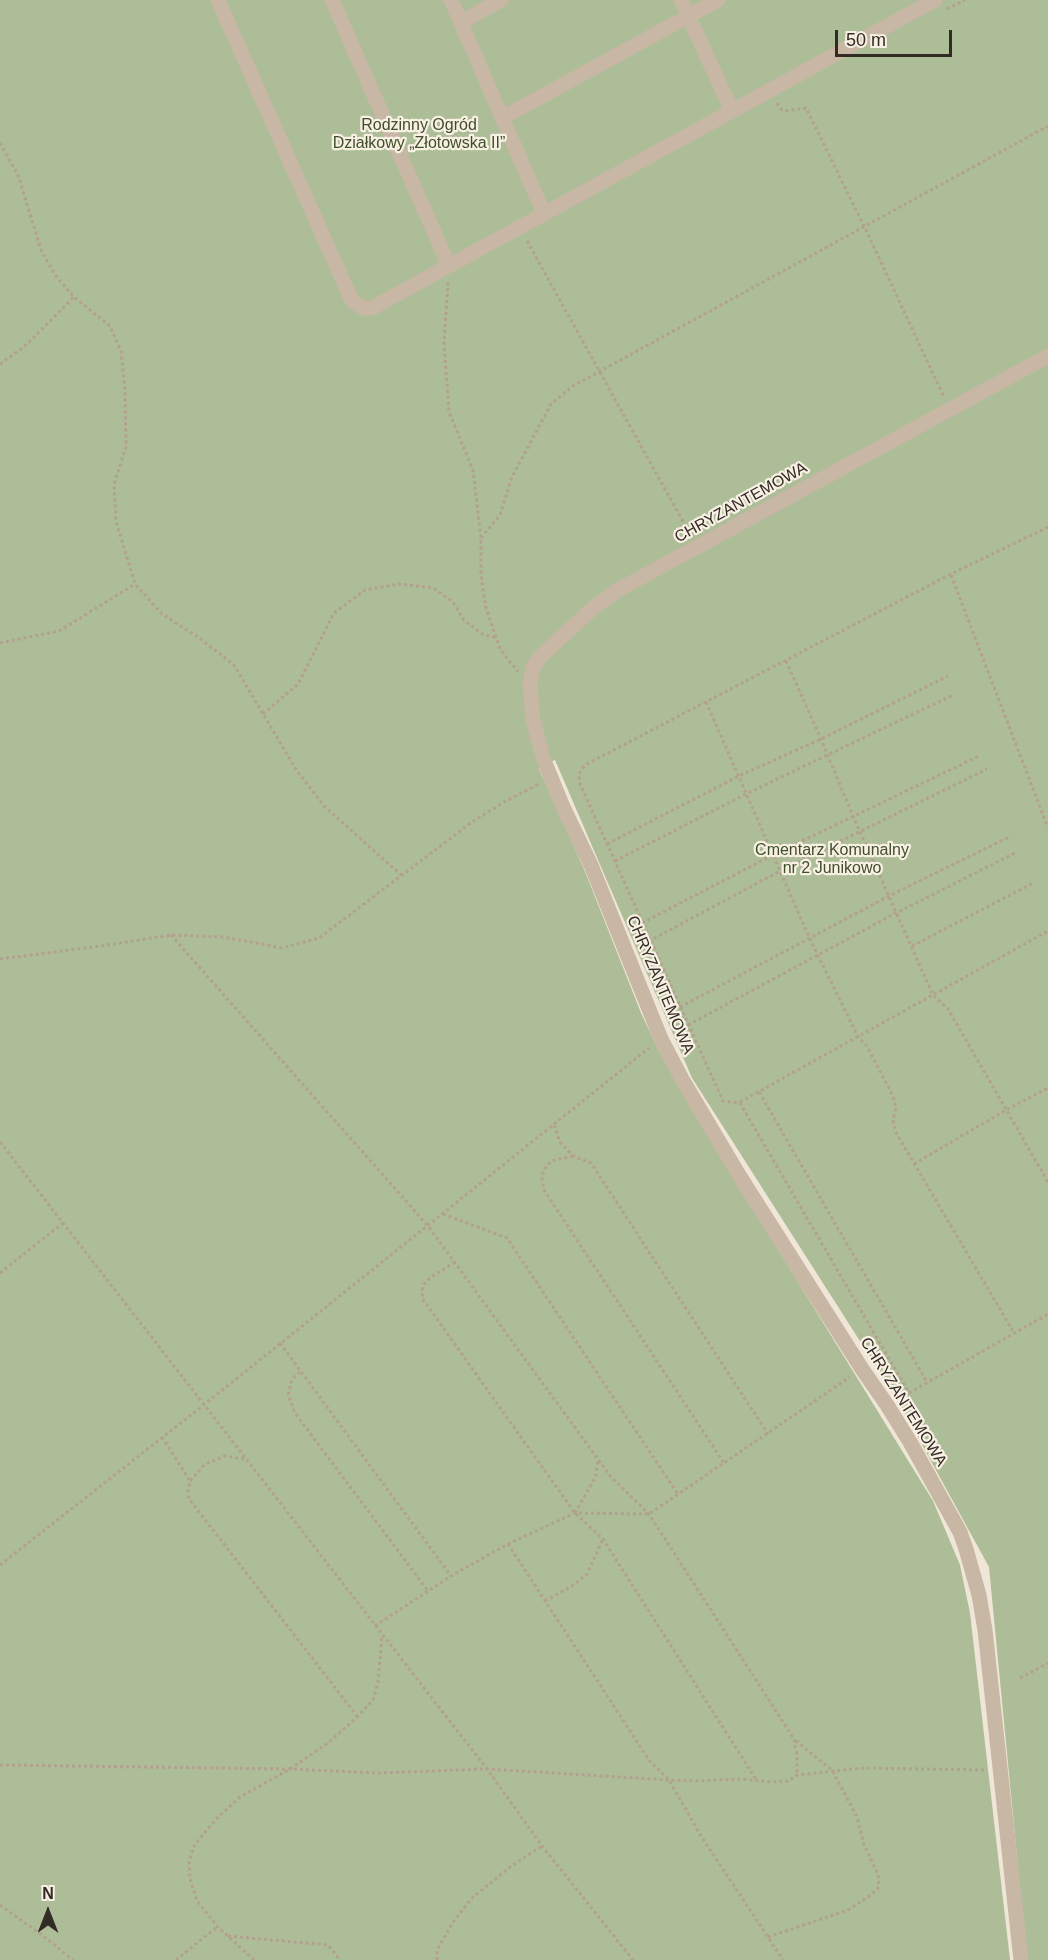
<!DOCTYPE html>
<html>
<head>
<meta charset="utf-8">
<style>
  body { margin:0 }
  #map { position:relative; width:1048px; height:1960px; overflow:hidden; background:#efe6d7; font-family:Arial,sans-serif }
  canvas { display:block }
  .north { position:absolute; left:18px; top:1882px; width:60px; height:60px; -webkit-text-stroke:4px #f8f0e3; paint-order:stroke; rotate:0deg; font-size:16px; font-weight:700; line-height:24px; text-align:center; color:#322a25 }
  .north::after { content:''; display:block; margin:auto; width:21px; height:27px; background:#322a25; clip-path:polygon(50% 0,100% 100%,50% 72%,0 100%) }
  .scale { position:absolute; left:835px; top:30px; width:117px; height:27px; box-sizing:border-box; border:3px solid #322a25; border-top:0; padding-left:8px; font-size:18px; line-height:21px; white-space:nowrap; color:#322a25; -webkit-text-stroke:4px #f8f0e3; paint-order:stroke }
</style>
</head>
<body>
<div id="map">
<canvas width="1048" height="1960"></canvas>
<div class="north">N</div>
<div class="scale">50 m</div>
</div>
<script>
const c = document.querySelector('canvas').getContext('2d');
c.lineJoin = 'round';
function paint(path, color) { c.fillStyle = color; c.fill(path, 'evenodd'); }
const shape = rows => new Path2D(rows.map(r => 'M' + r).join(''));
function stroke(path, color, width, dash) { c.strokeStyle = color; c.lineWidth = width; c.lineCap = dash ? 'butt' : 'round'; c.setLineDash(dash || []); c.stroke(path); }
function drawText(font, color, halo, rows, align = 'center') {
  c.font = font + ' Arial,sans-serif'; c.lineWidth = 4.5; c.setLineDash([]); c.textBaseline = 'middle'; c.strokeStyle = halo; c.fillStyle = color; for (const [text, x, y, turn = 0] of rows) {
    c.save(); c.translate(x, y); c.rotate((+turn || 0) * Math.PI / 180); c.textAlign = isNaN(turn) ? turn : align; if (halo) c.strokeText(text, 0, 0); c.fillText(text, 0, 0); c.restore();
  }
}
const green = shape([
  [0,0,1048,0,1048,1960,1027,1960,989,1567,897,1399,692,1078,555,760,539,766,539,769,584,869,641,1013,658,1049,697,1118,933,1501,960,1565,970,1613,1010,1960,0,1960]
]);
const path = shape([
  [947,9,965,0],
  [777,103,781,109,785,111,806,108,865,228,944,397],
  [0,143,18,175,41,250,55,275,74,297,110,326,121,351,125,390,126,447,114,484,116,521,135,584,162,614,198,637,234,665,297,771,324,806,401,875],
  [527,241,690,534],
  [448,282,444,343,449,412,473,470,481,538,481,576,486,608,500,649,518,672],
  [0,364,25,346,74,297],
  [1048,527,951,574,585,765,579,774,580,784,723,1101,740,1103,909,1393,1048,1314],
  [481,538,500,515,512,477,551,404,573,386,1048,126],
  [951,575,1048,828],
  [0,643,59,631,135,584],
  [786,661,821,739,853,816,933,995,948,1009,1048,1182],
  [706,702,809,937,858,1037,867,1046,893,1096,896,1108,893,1120,895,1131,1014,1333],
  [263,714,298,684,334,613,365,590,399,584,433,588,453,602,464,620,482,634,497,638],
  [607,844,739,776,821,739,948,676],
  [615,861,746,794,953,695],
  [642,923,773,855,979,756],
  [171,935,428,1226,611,1477,649,1514,794,1739,797,1755,797,1775],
  [912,946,1033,883],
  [638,947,780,871,987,769],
  [0,959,101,946,171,935,224,937,282,948,319,938,472,822,504,802,539,784],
  [680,1007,889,896,1011,836],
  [688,1025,896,913,1017,852],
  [759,1092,927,1382],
  [740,1102,1048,931],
  [554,1125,560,1142,573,1156,591,1163,768,1434],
  [0,1142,487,1769,542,1846,633,1960],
  [573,1156,551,1161,543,1171,542,1180,544,1190,724,1463],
  [914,1164,1006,1110,1048,1088],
  [443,1214,507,1238,678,1494],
  [455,1262,431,1277,423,1285,422,1298,575,1513,603,1539,757,1781],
  [0,1273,63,1223],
  [280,1343,451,1576],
  [300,1372,292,1379,288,1395,295,1413,428,1591],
  [162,1437,190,1481],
  [244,1459,224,1456,204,1465,190,1481,188,1490,189,1499,357,1716],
  [575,1513,596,1476,598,1459],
  [508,1544,649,1760,669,1780,701,1836,783,1960],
  [0,1565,205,1404,649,1048],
  [545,1601,572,1586,587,1574,603,1539],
  [375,1626,451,1576,508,1544,575,1513,649,1514,850,1377],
  [1020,1678,1048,1663],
  [0,1765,290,1769,378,1773,487,1769,669,1780,694,1781,741,1779,771,1782,788,1781,797,1775,862,1768,987,1770],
  [0,1905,42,1935,73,1960],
  [228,1936,328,1945,340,1960],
  [768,1937,848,1910,871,1895,879,1887,878,1874,864,1845,857,1817,832,1770,795,1740],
  [176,1960,217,1927],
  [254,1960,218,1927,197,1901,190,1879,189,1861,195,1844,220,1815,240,1797,290,1769,328,1743,357,1717,373,1700,378,1682,382,1636],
  [437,1960,437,1950,453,1922,472,1898,510,1867,542,1846]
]);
const street = shape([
  [218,0,352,301,363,308,372,308,935,0],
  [332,0,449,266],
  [451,0,544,214],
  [681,0,732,111],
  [461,22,501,0],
  [502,118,718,0],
  [1021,1960,985,1630,979,1595,966,1549,960,1532,910,1442,887,1405,862,1369,739,1175,682,1079,661,1039,591,865,563,807,543,758,533,720,530,684,533,668,539,658,593,608,618,590,1048,356]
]);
const parkNames = [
  ["Rodzinny Ogród",419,126],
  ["Działkowy „Złotowska II”",419,144],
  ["Cmentarz Komunalny",832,851],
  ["nr 2 Junikowo",832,869]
];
const streetNames = [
  ["CHRYZANTEMOWA",741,503,-29],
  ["CHRYZANTEMOWA",660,985,67],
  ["CHRYZANTEMOWA",903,1402,58]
];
paint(green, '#adbd98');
stroke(path, '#b2a18e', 3, [3, 3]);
stroke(street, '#c7b7a4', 15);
drawText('16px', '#3e4f2a', '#f8f0e3', parkNames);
drawText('16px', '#322a25', '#f8f0e3', streetNames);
</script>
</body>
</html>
